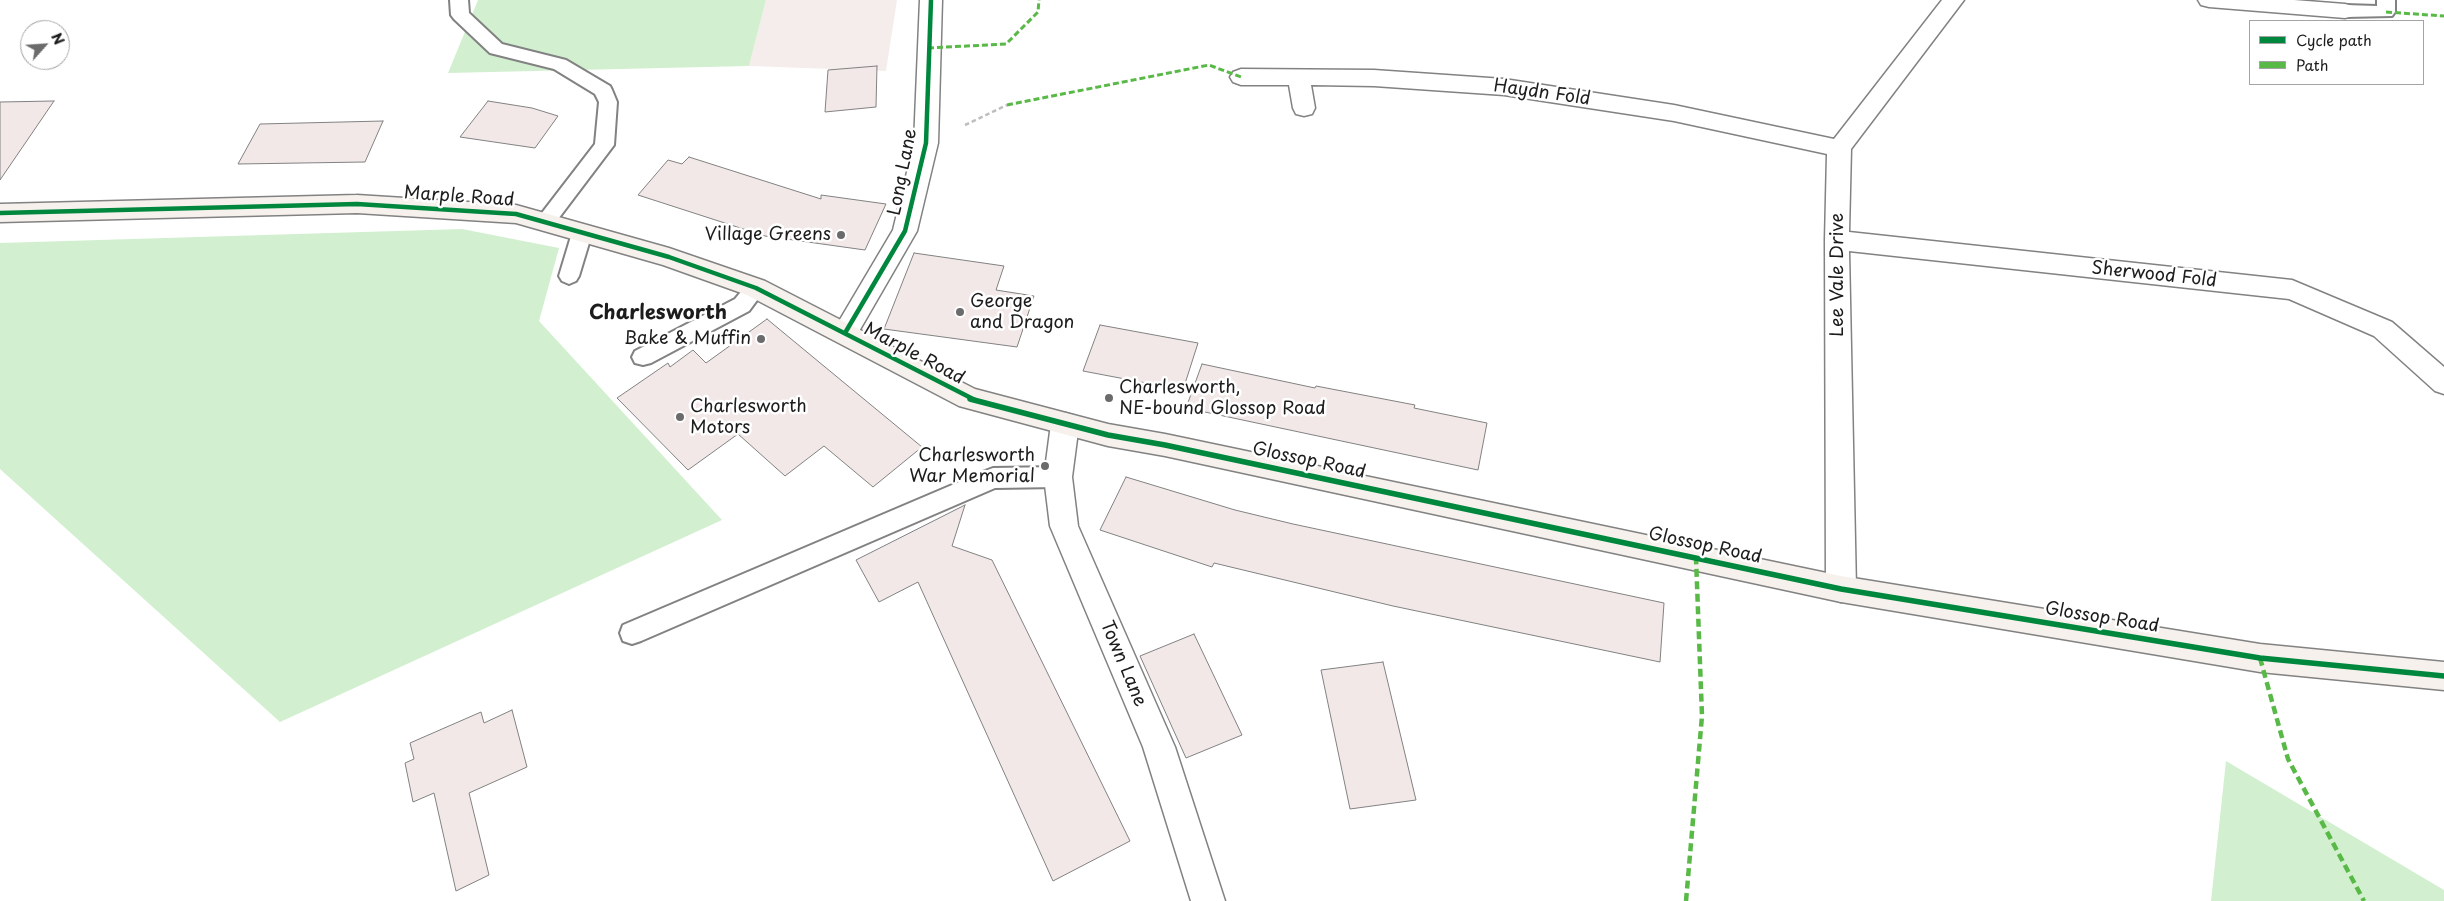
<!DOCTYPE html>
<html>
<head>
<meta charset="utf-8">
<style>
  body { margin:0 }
  #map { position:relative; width:2444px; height:901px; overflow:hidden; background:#fff; font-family:"Playpen Sans",sans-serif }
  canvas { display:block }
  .legend { position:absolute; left:2249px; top:20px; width:175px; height:65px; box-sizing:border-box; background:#fff; border:1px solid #a4a4a4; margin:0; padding:6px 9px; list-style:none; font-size:15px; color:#1c1c1c }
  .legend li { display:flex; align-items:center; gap:10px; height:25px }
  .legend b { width:25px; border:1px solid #a4a4a4 }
  .north { position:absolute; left:20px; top:20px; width:50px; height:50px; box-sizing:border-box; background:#fff; border:1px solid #a4a4a4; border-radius:50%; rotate:64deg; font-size:14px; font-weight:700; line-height:20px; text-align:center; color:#1c1c1c }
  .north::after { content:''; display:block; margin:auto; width:18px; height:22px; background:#6b6b6b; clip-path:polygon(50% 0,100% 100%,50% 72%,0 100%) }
</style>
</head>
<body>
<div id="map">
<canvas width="2444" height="901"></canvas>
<ul class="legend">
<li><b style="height:6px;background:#00873e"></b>Cycle path</li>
<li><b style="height:6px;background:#58b947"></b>Path</li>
</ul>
<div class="north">N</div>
</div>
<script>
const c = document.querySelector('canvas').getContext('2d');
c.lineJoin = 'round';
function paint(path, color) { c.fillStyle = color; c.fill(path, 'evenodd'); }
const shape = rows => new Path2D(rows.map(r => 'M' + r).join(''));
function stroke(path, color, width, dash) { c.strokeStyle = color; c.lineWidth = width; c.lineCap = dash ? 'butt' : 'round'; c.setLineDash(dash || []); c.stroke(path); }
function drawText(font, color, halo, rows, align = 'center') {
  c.font = font + ' "Playpen Sans",sans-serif'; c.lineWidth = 5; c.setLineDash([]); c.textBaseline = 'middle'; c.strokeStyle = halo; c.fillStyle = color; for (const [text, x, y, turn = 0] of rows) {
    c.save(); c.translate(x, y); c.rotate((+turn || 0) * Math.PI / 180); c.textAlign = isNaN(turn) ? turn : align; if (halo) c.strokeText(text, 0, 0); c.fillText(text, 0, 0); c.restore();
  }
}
const built = shape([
  [766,0,897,0,886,71,749,66]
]);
const green = shape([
  [478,0,766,0,749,66,448,73],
  [462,229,559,248,539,321,722,520,280,722,0,469,0,243],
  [2226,761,2444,890,2444,901,2211,901]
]);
const building = shape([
  [877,66,876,107,825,112,828,70,877,66],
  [54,101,0,180,0,102,54,101],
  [488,101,532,108,558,116,535,148,460,137,488,101],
  [383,121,365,162,238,164,260,124,383,121],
  [689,157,821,199,821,195,886,204,865,250,765,236,638,195,668,160,682,164,689,157],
  [914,253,1004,266,996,290,1034,296,1017,347,884,329,914,253],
  [767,319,819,362,922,447,873,487,824,446,785,476,738,434,688,470,617,398,668,363,670,367,693,350,706,363,767,319],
  [1100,325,1198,343,1183,390,1083,371,1100,325],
  [1202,364,1315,388,1316,386,1415,405,1414,408,1487,423,1478,470,1186,408,1202,364],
  [1126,477,1235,510,1293,524,1664,603,1660,662,1393,606,1214,563,1212,567,1100,530,1126,477],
  [965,505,952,546,992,560,1130,841,1053,881,918,582,879,602,856,560,965,505],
  [1194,634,1242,735,1186,758,1140,656,1194,634],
  [1383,662,1416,800,1350,809,1321,670,1383,662],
  [512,710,527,767,469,793,489,875,456,891,434,793,413,802,405,763,414,759,410,743,481,712,484,723,512,710]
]);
const path = shape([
  [965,125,1007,105]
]);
const service = shape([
  [450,0,468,0,469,13,502,44,566,60,610,86,612,90,617,102,614,145,552,227,545,229,538,227,535,222,595,144,599,102,595,94,554,69,490,53,454,19,451,15,450,0],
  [2377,0,2395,0,2395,12,2392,16,2345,17,2339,15,2336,11,2339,7,2345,5,2377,6,2377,0],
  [582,226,589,228,592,233,579,276,576,281,569,284,562,281,559,276,572,233,575,228,582,226],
  [756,280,763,282,766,288,749,311,651,363,643,365,635,363,632,357,635,351,735,299,749,282,756,280],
  [1058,467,1066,470,1069,477,1066,484,1058,487,995,488,641,641,632,644,623,641,620,633,623,625,985,471,993,468,1058,467]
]);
const minor = shape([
  [1942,0,1964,0,1851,149,1849,232,2292,280,2392,322,2444,367,2444,394,2435,391,2374,336,2289,299,1849,251,1856,589,1851,598,1841,602,1831,598,1826,589,1825,240,1827,154,1674,121,1504,95,1374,86,1311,85,1315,108,1312,114,1304,116,1296,114,1293,108,1289,85,1241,85,1233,82,1230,77,1233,72,1241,69,1374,70,1504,79,1674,105,1834,139,1942,0],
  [2198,0,2294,0,2345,4,2353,6,2356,11,2353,16,2345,18,2209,7,2201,5,2198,0]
]);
const tertiary = shape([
  [920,0,942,0,938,143,917,231,854,340,845,343,836,340,832,333,893,230,914,143,920,0],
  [1065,413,1075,416,1079,424,1072,477,1078,526,1175,747,1225,901,1191,901,1143,747,1050,526,1044,477,1051,424,1055,416,1065,413]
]);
const primary = shape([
  [357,195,516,205,669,248,765,281,975,389,1108,424,1165,434,1841,576,2260,644,2444,662,2444,690,2260,672,1841,602,1165,456,1108,446,959,406,747,295,663,265,516,223,357,213,0,222,0,204,357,195]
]);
const quietFar1 = shape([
  [2386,12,2444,16],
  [928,48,1006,44,1038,12,1039,0],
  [1007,105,1209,65,1241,77]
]);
const quiet = shape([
  [2260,658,2288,759,2364,901],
  [1686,901,1702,716,1696,558]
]);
const cyclewayFar1 = shape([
  [0,213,357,204,516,214,669,257,756,288,975,400],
  [845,333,905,231,926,143,931,0]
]);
const cycleway = shape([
  [970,399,1108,435,1165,445,1841,589,2260,658,2444,676]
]);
const markers = [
  [841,235,5,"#6b6b6b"],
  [960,312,5,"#6b6b6b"],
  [761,339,5,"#6b6b6b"],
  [1109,398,5,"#6b6b6b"],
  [680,417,5,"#6b6b6b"],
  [1045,466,5,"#6b6b6b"]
];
const streetNames = [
  ["Haydn Fold",1542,93,8],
  ["Long Lane",903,172,-79],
  ["Marple Road",459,197,4],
  ["Lee Vale Drive",1838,275,-90],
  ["Sherwood Fold",2154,275,6],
  ["Marple Road",914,354,28],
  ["Glossop Road",1309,461,12],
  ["Glossop Road",1705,546,12],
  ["Glossop Road",2102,618,9],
  ["Town Lane",1123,664,67]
];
const poiNames = [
  ["Village Greens",831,235],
  ["George",970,302,"left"],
  ["and Dragon",970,323,"left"],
  ["Bake & Muffin",751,339],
  ["Charlesworth,",1119,388,"left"],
  ["NE-bound Glossop Road",1119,409,"left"],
  ["Charlesworth",690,407,"left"],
  ["Motors",690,428,"left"],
  ["Charlesworth",1035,456],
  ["War Memorial",1035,477]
];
const quarterNames = [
  ["Charlesworth",658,313]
];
paint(built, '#f5edec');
paint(green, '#d2f0cf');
paint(building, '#f1e8e7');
stroke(building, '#828282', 1);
stroke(service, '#828282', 4);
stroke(minor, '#828282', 3);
stroke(tertiary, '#828282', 3);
stroke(primary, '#828282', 3);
stroke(path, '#bebebe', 2.5, [4.5, 3]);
paint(service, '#fff');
paint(minor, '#fff');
paint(tertiary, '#fff');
paint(primary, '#f6f1ec');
stroke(quietFar1, '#58b947', 3, [6, 3]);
stroke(quiet, '#58b947', 4.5, [8, 4.5]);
stroke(cyclewayFar1, '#00873e', 4.5);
stroke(cycleway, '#00873e', 5.5);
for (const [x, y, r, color] of markers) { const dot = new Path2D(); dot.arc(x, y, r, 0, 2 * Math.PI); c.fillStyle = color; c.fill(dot); stroke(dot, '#fff', 2); }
drawText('18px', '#1c1c1c', '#fff', streetNames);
drawText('18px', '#1c1c1c', '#fff', poiNames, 'right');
drawText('bold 20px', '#1c1c1c', '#fff', quarterNames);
</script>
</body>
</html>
